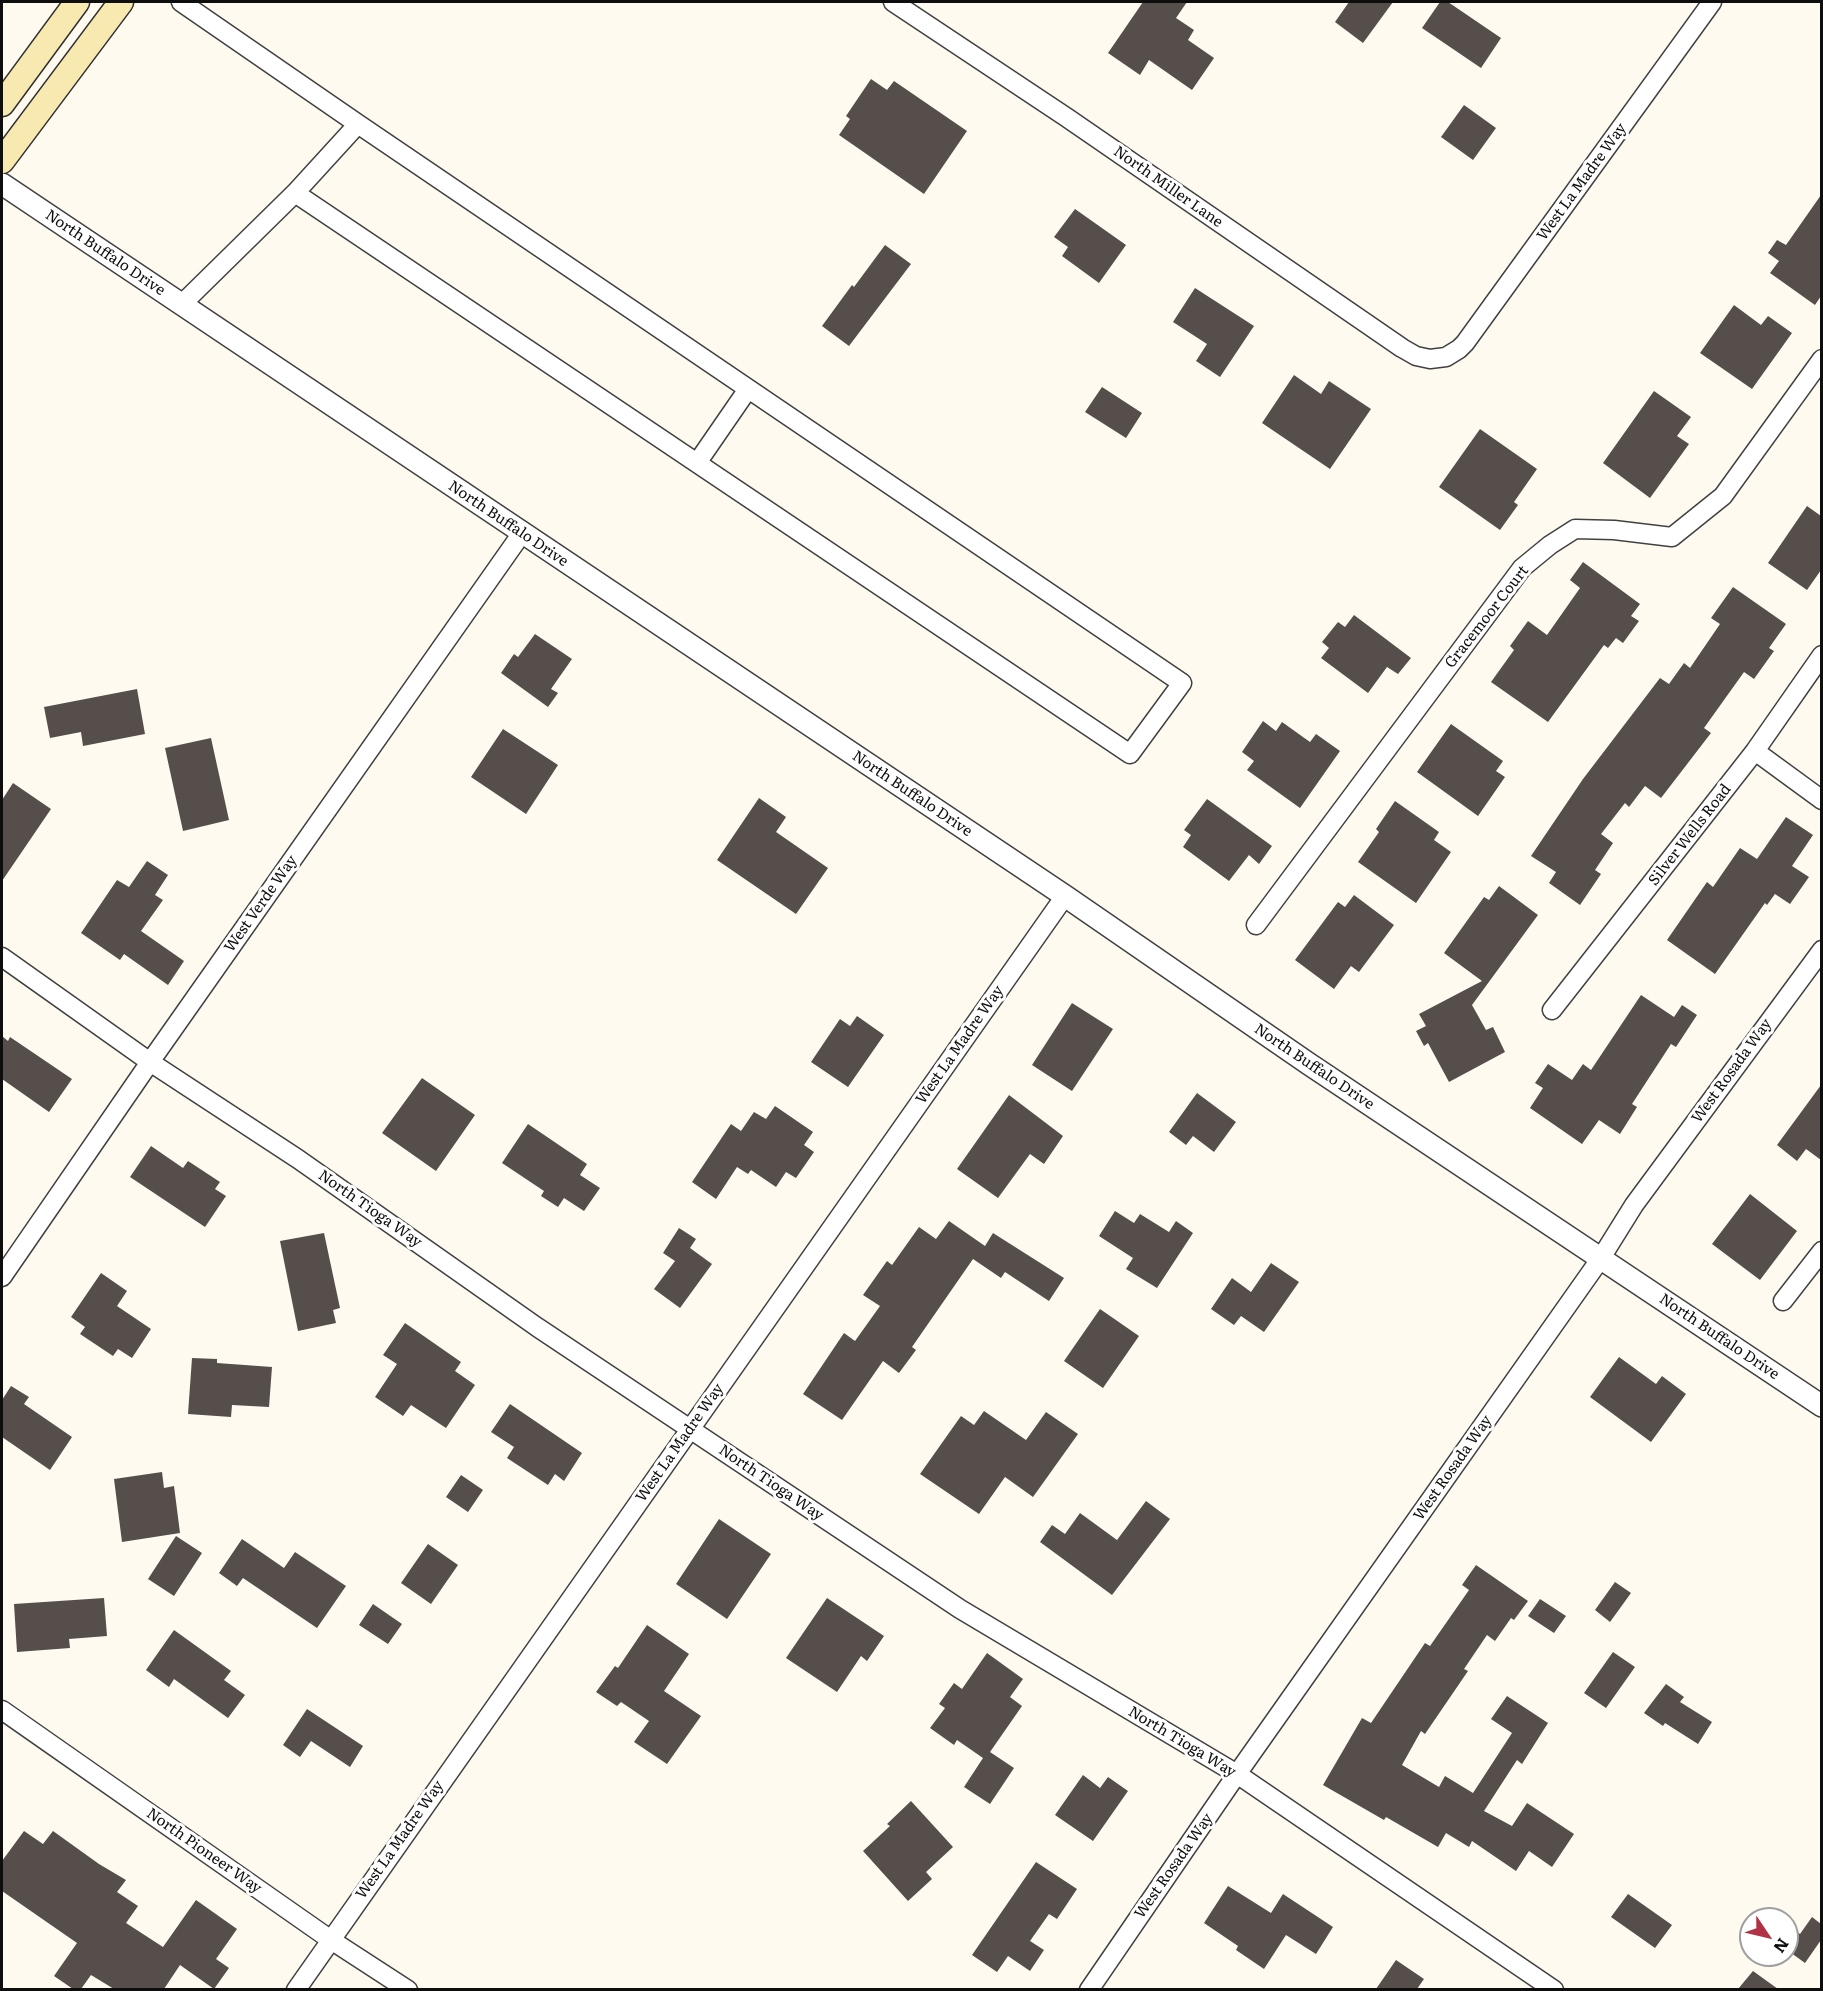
<!DOCTYPE html>
<html>
<head>
<meta charset="utf-8">
<style>
  body { margin:0 }
  #map { position:relative; width:1823px; height:1991px; overflow:hidden; background:#fefaf0; font-family:Literata,serif }
  canvas { display:block }
  .frame { position:absolute; inset:0; border:3px solid #0e0e0e; pointer-events:none }
  .north { position:absolute; left:1739px; top:1907px; width:60px; height:60px; box-sizing:border-box; background:#fff; border:2px solid #9f9f9f; border-radius:50%; rotate:125deg; font-size:16px; font-weight:700; line-height:24px; text-align:center; color:#0e0e0e }
  .north::after { content:''; display:block; margin:auto; width:21px; height:27px; background:#b13245; clip-path:polygon(50% 0,100% 100%,50% 72%,0 100%) }
</style>
</head>
<body>
<div id="map">
<canvas width="1823" height="1991"></canvas>
<div class="frame"></div>
<div class="north">N</div>
</div>
<script>
const c = document.querySelector('canvas').getContext('2d');
c.lineJoin = 'round';
function paint(path, color) { c.fillStyle = color; c.fill(path, 'evenodd'); }
const shape = rows => new Path2D(rows.map(r => 'M' + r).join(''));
function stroke(path, color, width, dash) { c.strokeStyle = color; c.lineWidth = width; c.lineCap = dash ? 'butt' : 'round'; c.setLineDash(dash || []); c.stroke(path); }
function drawText(font, color, halo, rows, align = 'center') {
  c.font = font + ' Literata,serif'; c.lineWidth = 6; c.setLineDash([]); c.textBaseline = 'middle'; c.strokeStyle = halo; c.fillStyle = color; for (const [text, x, y, turn = 0] of rows) {
    c.save(); c.translate(x, y); c.rotate((+turn || 0) * Math.PI / 180); c.textAlign = isNaN(turn) ? turn : align; if (halo) c.strokeText(text, 0, 0); c.fillText(text, 0, 0); c.restore();
  }
}
const building = shape([
  [1143,2,1187,2,1176,18,1194,30,1188,40,1214,58,1192,90,1149,60,1140,75,1108,53],
  [1349,2,1393,2,1363,43,1335,22],
  [1440,2,1448,2,1501,38,1481,68,1422,28],
  [871,79,887,90,894,81,967,131,924,194,839,135,850,119,846,116],
  [1464,105,1496,128,1473,160,1441,137],
  [1821,195,1821,296,1815,305,1770,273,1779,261,1768,253,1777,240,1786,245],
  [1075,209,1126,245,1099,283,1062,256,1068,247,1054,237],
  [885,245,911,264,849,346,822,326,852,285,854,287],
  [1195,288,1254,326,1220,377,1196,361,1207,344,1173,322],
  [1734,305,1761,325,1768,316,1792,333,1752,389,1700,353],
  [1294,375,1321,394,1329,381,1371,409,1330,469,1262,423],
  [1102,387,1142,413,1126,438,1085,412],
  [1654,391,1691,417,1677,436,1689,444,1650,498,1603,463],
  [1480,429,1537,469,1514,502,1518,505,1500,530,1439,487],
  [1807,506,1821,516,1821,570,1807,590,1768,563],
  [1583,562,1640,604,1631,616,1639,621,1623,643,1616,638,1608,648,1604,645,1548,722,1491,682,1514,650,1510,646,1528,621,1547,635,1580,588,1570,580],
  [1733,587,1786,624,1769,648,1774,651,1754,679,1744,672,1704,728,1711,733,1661,798,1645,786,1629,807,1625,803,1601,834,1613,843,1595,870,1601,874,1580,905,1549,883,1556,872,1531,856,1583,779,1660,678,1669,684,1684,663,1690,668,1720,624,1711,618],
  [1354,615,1411,658,1398,674,1387,667,1368,693,1321,658,1329,648,1322,642,1338,622,1345,627],
  [535,634,572,659,551,689,558,693,548,707,501,673,514,654,518,657],
  [137,689,145,734,83,746,81,732,50,738,44,707],
  [1263,721,1276,731,1282,722,1310,742,1316,734,1340,751,1300,808,1247,770,1254,761,1242,752],
  [1451,724,1503,761,1496,771,1505,777,1478,816,1417,772],
  [503,729,558,765,526,814,471,777],
  [211,738,229,820,183,831,165,748],
  [13,783,51,809,2,881,2,800],
  [759,798,786,817,776,832,828,868,796,914,717,860],
  [1207,799,1272,846,1259,864,1249,855,1229,881,1183,847,1191,835,1184,830],
  [1395,801,1439,832,1434,840,1451,852,1416,903,1358,862,1379,832,1376,829],
  [1786,817,1813,835,1792,866,1809,877,1790,904,1775,894,1767,905,1765,903,1715,974,1667,940,1707,882,1713,887,1740,848,1757,859],
  [147,861,168,875,155,895,163,900,141,931,184,961,168,985,124,954,120,960,81,933,117,880,129,887],
  [1499,886,1538,915,1472,1005,1486,1030,1493,1027,1505,1052,1449,1082,1428,1043,1424,1046,1416,1031,1426,1026,1419,1014,1482,981,1444,953,1484,897,1489,900],
  [1354,895,1394,925,1359,972,1351,966,1334,989,1295,960,1338,902,1345,907],
  [1641,995,1674,1017,1682,1005,1697,1015,1676,1047,1671,1044,1632,1104,1637,1107,1620,1134,1599,1120,1582,1144,1530,1108,1543,1088,1535,1083,1548,1064,1572,1080,1583,1064,1591,1070],
  [1072,1003,1113,1029,1072,1091,1032,1065],
  [857,1016,884,1035,848,1087,811,1062,840,1019,850,1026],
  [2,1036,8,1041,10,1037,72,1079,49,1112,2,1079],
  [422,1078,475,1115,436,1171,382,1133],
  [1821,1085,1821,1160,1806,1149,1797,1161,1777,1145],
  [1197,1093,1236,1122,1214,1152,1193,1136,1186,1145,1169,1132],
  [1009,1095,1063,1136,1044,1164,1030,1154,998,1198,957,1169],
  [775,1106,813,1132,804,1145,814,1152,796,1178,786,1172,776,1187,751,1170,748,1174,737,1167,716,1199,692,1182,731,1124,741,1131,754,1112,766,1119],
  [528,1124,587,1164,580,1175,600,1188,584,1211,564,1198,558,1207,541,1196,544,1191,502,1163],
  [151,1146,183,1168,188,1161,220,1182,215,1189,226,1196,205,1227,130,1177],
  [1750,1194,1797,1231,1760,1280,1712,1244],
  [1115,1211,1134,1223,1140,1214,1169,1232,1176,1221,1193,1233,1157,1288,1126,1269,1133,1258,1099,1236],
  [949,1221,985,1246,993,1233,1064,1278,1049,1301,1005,1272,1001,1278,973,1259,912,1347,916,1350,899,1373,883,1361,842,1420,803,1394,844,1333,855,1341,880,1306,863,1295,887,1261,892,1265,919,1227,936,1239],
  [679,1228,696,1239,690,1248,712,1264,680,1308,654,1289,675,1261,663,1253],
  [324,1233,340,1308,333,1310,336,1323,298,1331,280,1241],
  [1271,1263,1299,1282,1264,1332,1241,1316,1234,1325,1211,1309,1232,1278,1251,1292],
  [101,1273,127,1291,117,1306,151,1329,132,1358,118,1349,113,1356,80,1334,85,1327,71,1317],
  [1100,1309,1139,1336,1103,1388,1064,1361],
  [405,1323,461,1362,455,1371,475,1385,446,1428,411,1405,403,1416,375,1397,397,1364,383,1355],
  [1619,1357,1656,1384,1662,1376,1686,1394,1651,1442,1590,1397],
  [192,1358,217,1359,217,1363,272,1367,269,1407,232,1405,231,1417,188,1414],
  [11,1386,29,1397,24,1404,72,1437,50,1470,2,1437,2,1400],
  [510,1404,582,1453,564,1481,555,1474,548,1485,507,1458,514,1447,491,1432],
  [984,1411,1026,1440,1046,1412,1078,1434,1033,1497,1005,1477,979,1514,920,1474,961,1416,974,1425],
  [162,1472,164,1488,174,1486,180,1533,122,1542,114,1479],
  [461,1475,483,1490,468,1512,446,1497],
  [1146,1501,1170,1519,1112,1595,1040,1542,1052,1525,1065,1534,1080,1513,1117,1540],
  [719,1519,771,1554,727,1619,676,1584],
  [176,1536,202,1553,174,1596,148,1579],
  [242,1539,284,1568,295,1552,346,1586,317,1628,243,1578,237,1586,219,1573],
  [428,1544,458,1565,431,1604,401,1583],
  [1476,1565,1528,1601,1514,1620,1511,1618,1495,1641,1487,1635,1464,1669,1468,1671,1425,1734,1421,1731,1402,1765,1439,1787,1445,1776,1473,1793,1512,1733,1491,1719,1507,1696,1548,1723,1522,1764,1517,1760,1484,1811,1512,1826,1527,1803,1574,1834,1552,1867,1529,1851,1516,1871,1472,1841,1469,1847,1446,1833,1438,1847,1386,1817,1384,1820,1323,1785,1362,1718,1371,1723,1425,1643,1430,1646,1469,1590,1462,1585],
  [1615,1582,1631,1593,1610,1622,1595,1610],
  [104,1598,107,1636,69,1639,70,1648,17,1652,14,1604],
  [827,1598,884,1636,867,1661,861,1656,837,1692,786,1658],
  [1540,1599,1566,1616,1554,1633,1528,1616],
  [373,1604,402,1624,388,1644,359,1625],
  [647,1625,689,1654,664,1691,701,1716,667,1764,634,1742,649,1721,621,1702,617,1706,596,1692,615,1666,618,1668],
  [174,1630,231,1671,224,1680,245,1695,228,1718,174,1679,169,1687,146,1670],
  [1613,1652,1635,1667,1606,1708,1584,1693],
  [987,1653,1023,1679,1010,1697,1022,1706,990,1752,1014,1768,990,1804,964,1787,983,1758,957,1740,954,1745,930,1728,945,1708,939,1704,954,1683,962,1689],
  [1666,1684,1684,1697,1680,1702,1712,1722,1698,1744,1665,1723,1663,1726,1644,1713],
  [307,1709,363,1746,350,1767,311,1741,300,1757,283,1745],
  [1083,1775,1100,1788,1108,1777,1128,1791,1093,1841,1055,1815],
  [911,1801,953,1847,926,1872,932,1879,908,1901,863,1851,890,1826,887,1824],
  [24,1831,43,1844,53,1831,99,1864,126,1880,117,1892,138,1906,126,1923,163,1947,196,1900,237,1929,216,1959,229,1968,214,1989,180,1965,164,1989,114,1989,91,1975,81,1989,73,1989,54,1976,77,1943,2,1891,2,1861],
  [1036,1862,1077,1889,1057,1919,1049,1914,1030,1941,1044,1950,1030,1971,1008,1956,997,1972,972,1955],
  [1228,1886,1271,1913,1283,1894,1333,1927,1316,1954,1286,1935,1264,1969,1236,1950,1238,1946,1204,1923],
  [1628,1894,1672,1925,1655,1948,1611,1917],
  [1812,1917,1821,1924,1821,1940,1805,1963,1787,1950,1787,1925,1800,1934],
  [1396,1960,1424,1979,1417,1989,1376,1989],
  [1753,1971,1778,1989,1738,1989]
]);
const minor = shape([
  [181,2,358,124,1182,683,1130,754,295,193],
  [893,2,1066,117,1402,348,1416,356,1430,359,1446,357,1459,349,1465,343,1712,2],
  [182,304,295,193,358,124],
  [697,463,748,389],
  [1755,751,1822,800],
  [1256,925,1522,568,1550,545,1575,529,1614,530,1672,537,1723,496,1822,359],
  [2,957,150,1062,298,1159,537,1327,960,1609,1237,1774,1554,1990],
  [1552,1010,1755,751,1822,655],
  [2,1277,150,1062,522,533],
  [1783,1301,1822,1251],
  [2,1710,331,1940,408,1990],
  [296,1990,1065,896],
  [1089,1990,1237,1774,1601,1258,1634,1205,1822,950]
]);
const tertiary = shape([
  [2,184,1065,896,1309,1064,1822,1406]
]);
const secondary = shape([
  [2,104,77,2],
  [2,161,121,2]
]);
const streetNames = [
  ["West La Madre Way",1582,182,-54],
  ["North Miller Lane",1168,187,35],
  ["North Buffalo Drive",105,253,34],
  ["North Buffalo Drive",508,524,34],
  ["Gracemoor Court",1487,617,-52],
  ["North Buffalo Drive",912,794,34],
  ["Silver Wells Road",1690,835,-52],
  ["West Verde Way",261,904,-55],
  ["West La Madre Way",960,1045,-55],
  ["North Buffalo Drive",1314,1067,34],
  ["West Rosada Way",1732,1071,-54],
  ["North Tioga Way",370,1209,35],
  ["North Buffalo Drive",1719,1337,34],
  ["West La Madre Way",680,1443,-55],
  ["West Rosada Way",1453,1468,-55],
  ["North Tioga Way",771,1483,34],
  ["North Tioga Way",1182,1742,31],
  ["West La Madre Way",400,1840,-55],
  ["North Pioneer Way",204,1851,35],
  ["West Rosada Way",1174,1866,-55]
];
paint(building, '#554e4b');
stroke(minor, '#414141', 21);
stroke(tertiary, '#414141', 24);
stroke(secondary, '#303030', 27);
stroke(minor, '#fff', 18);
stroke(tertiary, '#fff', 21);
stroke(secondary, '#f8e9b1', 24);
drawText('15px', '#0e0e0e', '#fff', streetNames);
</script>
</body>
</html>
